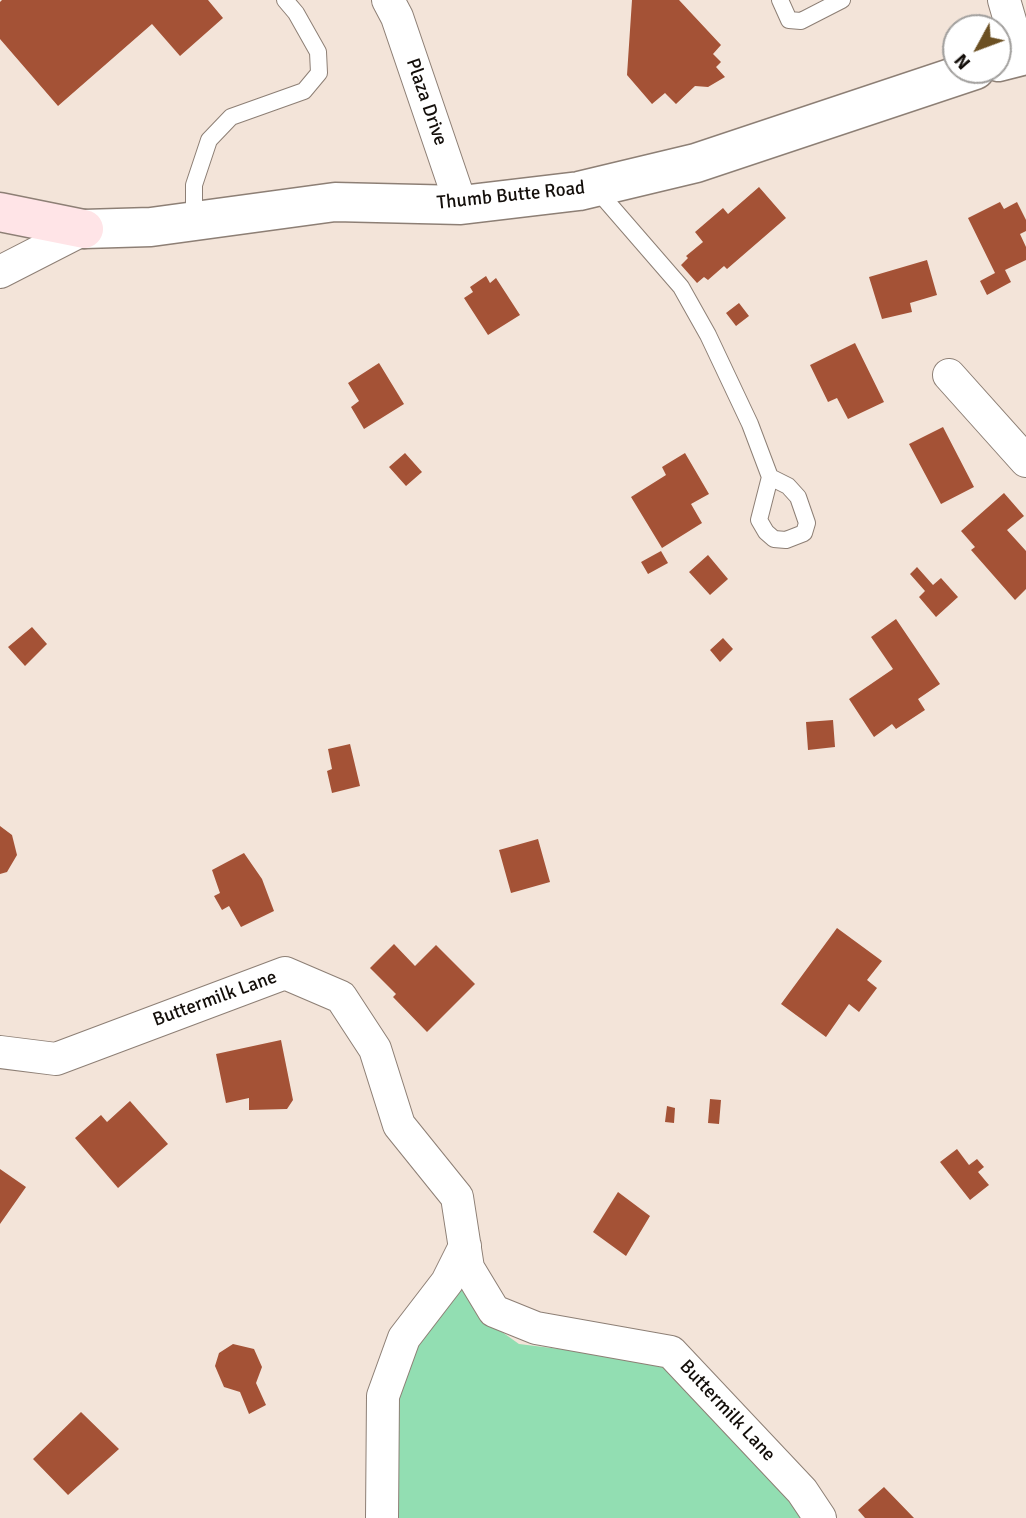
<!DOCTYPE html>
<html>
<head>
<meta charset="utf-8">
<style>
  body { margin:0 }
  #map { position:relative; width:1026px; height:1518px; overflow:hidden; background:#f3e4d9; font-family:Signika,sans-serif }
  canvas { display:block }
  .north { position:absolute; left:942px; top:14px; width:70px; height:70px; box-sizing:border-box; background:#fff; border:2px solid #a19f9d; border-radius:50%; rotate:229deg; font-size:19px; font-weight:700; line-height:28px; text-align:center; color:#130e0a }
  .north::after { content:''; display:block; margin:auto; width:24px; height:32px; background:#6c5023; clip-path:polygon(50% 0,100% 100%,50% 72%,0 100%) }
</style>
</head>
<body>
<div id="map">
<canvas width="1026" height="1518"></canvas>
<div class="north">N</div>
</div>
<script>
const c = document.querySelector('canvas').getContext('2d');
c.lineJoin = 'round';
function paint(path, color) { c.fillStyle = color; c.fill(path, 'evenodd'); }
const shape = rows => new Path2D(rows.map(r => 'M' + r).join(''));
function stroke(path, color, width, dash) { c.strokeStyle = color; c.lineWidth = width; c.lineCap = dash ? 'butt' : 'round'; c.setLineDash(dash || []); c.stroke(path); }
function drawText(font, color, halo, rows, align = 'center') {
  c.font = font + ' Signika,sans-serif'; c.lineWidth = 5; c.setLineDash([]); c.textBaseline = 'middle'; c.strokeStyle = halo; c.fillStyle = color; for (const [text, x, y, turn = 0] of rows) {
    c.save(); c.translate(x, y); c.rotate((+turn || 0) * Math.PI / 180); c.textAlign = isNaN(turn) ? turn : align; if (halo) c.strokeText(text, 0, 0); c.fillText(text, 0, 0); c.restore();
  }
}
const green = shape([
  [461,1282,495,1327,519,1344,665,1362,809,1518,393,1518,393,1404,407,1354]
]);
const building = shape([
  [2,0,208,0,223,18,180,56,152,24,58,106,0,39,0,2],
  [632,0,679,0,721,45,713,54,721,62,716,67,725,77,708,87,695,86,676,104,665,93,652,104,627,75],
  [759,187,786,218,727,269,724,266,708,280,704,277,697,283,681,265,688,258,686,256,703,242,695,232,723,208,728,214],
  [1000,202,1004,209,1017,202,1026,220,1026,231,1020,234,1026,247,1026,260,1005,270,1011,282,987,295,980,281,995,273,968,218],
  [927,260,937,295,910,303,912,312,882,319,869,277],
  [486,276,490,283,496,278,520,315,488,335,464,298,473,292,470,287],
  [739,303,749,316,736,326,726,313],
  [855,343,884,402,848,419,837,398,828,402,810,365],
  [379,363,404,404,364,429,351,407,359,401,348,383],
  [943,427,974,487,941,504,909,444],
  [405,453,422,472,406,486,389,467],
  [685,453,709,494,691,504,702,523,662,548,631,497,666,475,662,467],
  [1004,493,1024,516,1007,530,1026,551,1026,589,1015,600,971,550,975,547,961,531],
  [661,551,668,563,648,574,641,562],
  [708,555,728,579,710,595,689,572],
  [917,567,933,585,941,578,958,597,936,617,919,597,925,591,910,574],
  [896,619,940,684,918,699,925,710,896,729,892,724,874,737,849,699,893,669,871,637],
  [32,627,47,644,25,666,8,647],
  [723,638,733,649,720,662,710,650],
  [833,720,835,747,808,750,806,722],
  [350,744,360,786,332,793,327,771,332,769,328,749],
  [0,826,12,835,17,855,7,872,0,874],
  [538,839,550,882,511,893,499,850],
  [244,853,262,879,274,911,241,927,229,906,222,910,214,896,220,893,212,870],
  [837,928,882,961,867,980,877,988,859,1012,849,1004,826,1037,781,1004],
  [394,944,415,966,436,945,475,984,427,1032,393,997,396,994,370,968],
  [281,1040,293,1100,287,1109,249,1110,249,1098,226,1103,216,1054],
  [710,1099,721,1100,719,1124,708,1123],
  [130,1101,168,1144,118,1188,75,1138,101,1115,107,1122],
  [667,1106,675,1108,674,1123,665,1122],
  [957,1149,969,1165,977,1159,984,1167,978,1172,989,1185,970,1200,940,1162],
  [0,1169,26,1187,0,1224],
  [618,1192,650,1216,626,1256,593,1232],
  [233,1344,254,1349,262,1367,256,1383,266,1405,249,1414,240,1392,224,1387,215,1366,219,1353],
  [81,1412,119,1449,68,1495,33,1459],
  [884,1487,914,1518,865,1518,858,1510]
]);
const service = shape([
  [780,0,789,20,801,21,842,0],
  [596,189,681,287,708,335,750,424,770,477,759,520,766,532,774,539,786,540,804,533,807,523,798,497,788,486,770,477],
  [194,221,194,185,209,140,231,117,304,91,319,73,318,52,296,13,285,0]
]);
const minor = shape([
  [388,0,397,17,461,205],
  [1004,0,1020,55],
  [0,272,84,229],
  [949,375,1026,461],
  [0,1052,56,1059,285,973,341,997,375,1049,399,1125,457,1197,468,1268,494,1311,536,1328,671,1352,802,1491,820,1518],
  [382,1518,383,1396,404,1338,447,1282,465,1246]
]);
const tertiary = shape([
  [998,62,1026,55],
  [84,229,151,227,335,202,461,205,579,191,696,163,975,70]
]);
const secondary = shape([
  [0,212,84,229]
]);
const streetNames = [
  ["Plaza Drive",426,102,71],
  ["Thumb Butte Road",511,196,-6],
  ["Buttermilk Lane",215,999,-20],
  ["Buttermilk Lane",727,1411,47]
];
paint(green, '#92deb2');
paint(building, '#a45236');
stroke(service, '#8d7f75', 18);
stroke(minor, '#8d7f75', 34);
stroke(tertiary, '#8d7f75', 41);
stroke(secondary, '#8d7f75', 41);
stroke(service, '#fff', 16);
stroke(minor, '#fff', 32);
stroke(tertiary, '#fff', 38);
stroke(secondary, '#ffe4e7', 38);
drawText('19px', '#130e0a', '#fff', streetNames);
</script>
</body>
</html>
